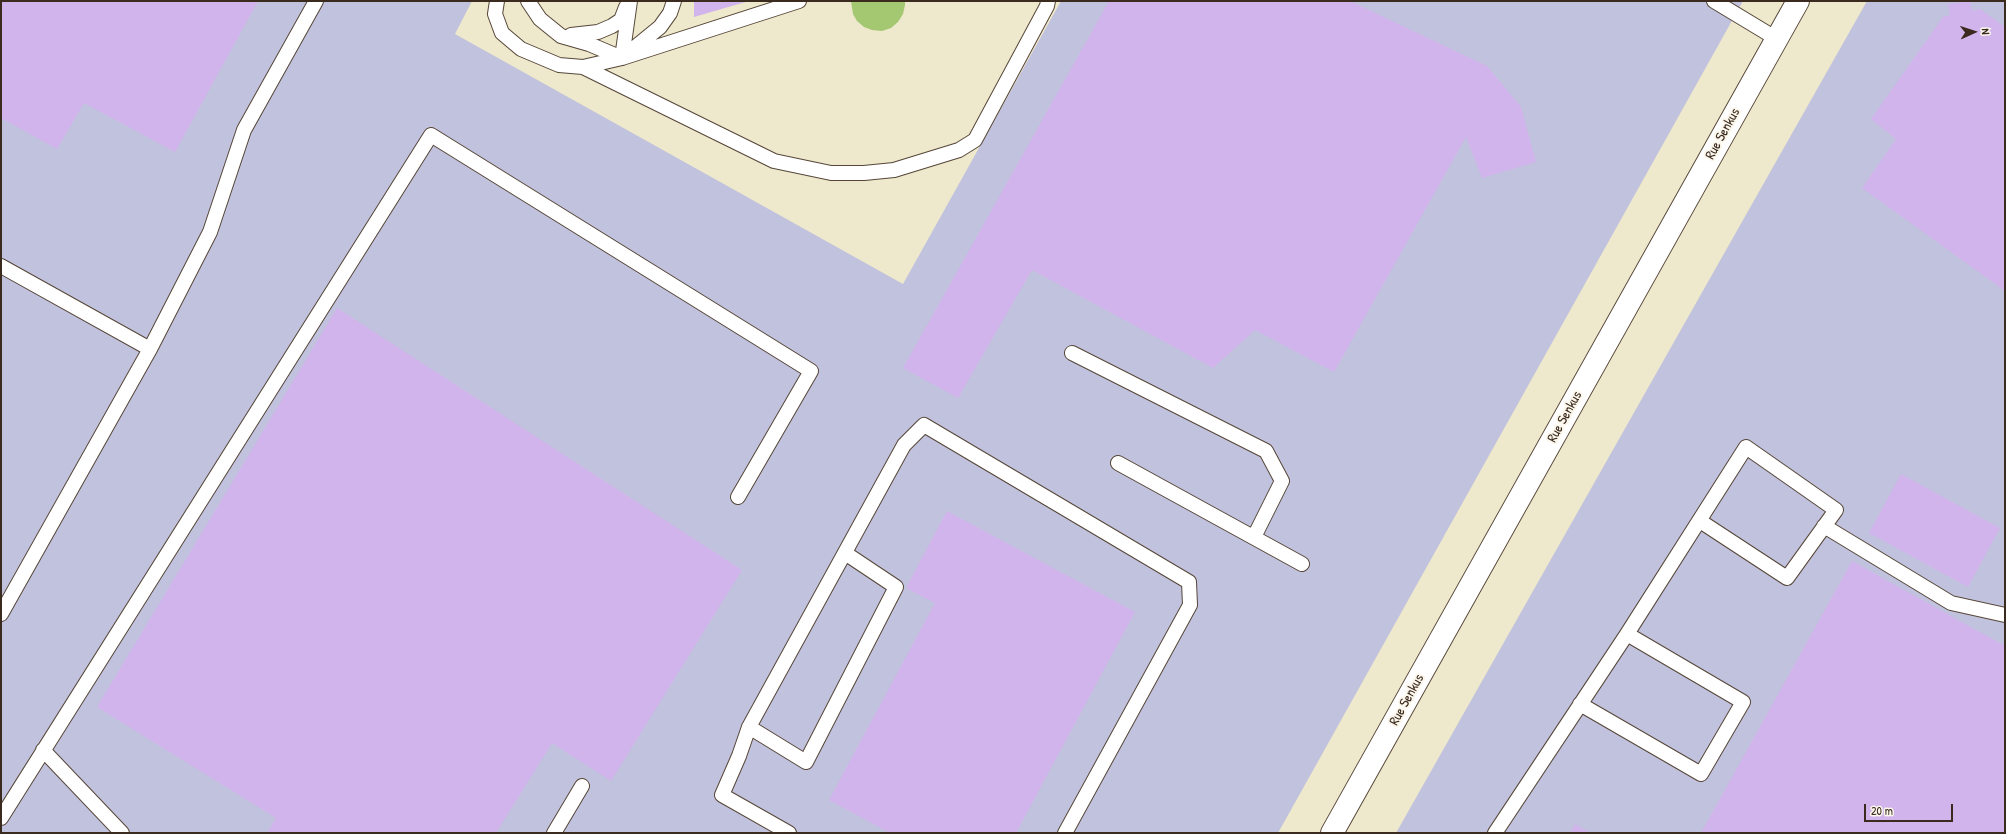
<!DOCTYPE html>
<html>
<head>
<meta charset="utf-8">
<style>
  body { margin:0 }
  #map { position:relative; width:2006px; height:834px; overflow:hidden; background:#eee8cc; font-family:"Patrick Hand",sans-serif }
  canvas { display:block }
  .frame { position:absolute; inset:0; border:2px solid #3b2a1e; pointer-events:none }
  .north { position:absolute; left:1954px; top:12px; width:40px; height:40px; -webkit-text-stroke:3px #fbf7ec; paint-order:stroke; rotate:87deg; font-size:11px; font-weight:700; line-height:16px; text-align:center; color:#3b2a1e }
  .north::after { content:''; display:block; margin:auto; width:14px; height:18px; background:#3b2a1e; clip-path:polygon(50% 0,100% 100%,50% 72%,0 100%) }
  .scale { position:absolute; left:1864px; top:804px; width:89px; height:18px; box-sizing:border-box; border:2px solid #3b2a1e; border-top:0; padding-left:5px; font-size:12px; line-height:14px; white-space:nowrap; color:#3b2a1e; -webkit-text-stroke:3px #fbf7ec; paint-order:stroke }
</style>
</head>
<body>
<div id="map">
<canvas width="2006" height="834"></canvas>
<div class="frame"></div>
<div class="north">N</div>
<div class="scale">20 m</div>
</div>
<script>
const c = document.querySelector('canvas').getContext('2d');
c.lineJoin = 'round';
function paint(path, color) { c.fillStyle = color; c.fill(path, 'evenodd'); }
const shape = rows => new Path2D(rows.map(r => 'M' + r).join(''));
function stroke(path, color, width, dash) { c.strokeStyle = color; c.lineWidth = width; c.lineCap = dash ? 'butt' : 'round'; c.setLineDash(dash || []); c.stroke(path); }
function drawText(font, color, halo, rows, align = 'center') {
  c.font = font + ' "Patrick Hand",sans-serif'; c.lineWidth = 4; c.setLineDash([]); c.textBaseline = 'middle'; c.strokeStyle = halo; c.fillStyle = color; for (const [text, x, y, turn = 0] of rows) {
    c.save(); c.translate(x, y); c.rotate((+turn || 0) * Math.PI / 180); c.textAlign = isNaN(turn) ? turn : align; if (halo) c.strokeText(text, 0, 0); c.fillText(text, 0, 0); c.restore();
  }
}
const industrial = shape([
  [1,1,472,1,455,34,903,284,1061,1,1743,1,1278,833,1,833],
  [1867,1,2005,1,2005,833,1396,833]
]);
const green = shape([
  [851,1,905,1,905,5,903,14,898,22,891,28,882,31,872,30,864,27,857,21,853,14]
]);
const building = shape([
  [1,1,258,1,175,152,84,103,57,149,1,118],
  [694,1,749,1,694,17],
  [1109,1,1350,1,1487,66,1521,107,1536,162,1482,178,1466,137,1334,372,1255,330,1213,368,1032,270,958,398,903,368],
  [1970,1,1972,11,1980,9,2005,27,2005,291,1862,188,1896,139,1871,119,1943,17,1950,15,1948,4],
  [337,308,742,570,611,781,552,743,496,833,267,833,276,818,97,707],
  [1901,474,2000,528,1968,587,1869,533],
  [947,511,1135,612,1016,833,890,833,829,800,935,603,906,588],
  [1852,561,2005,646,2005,833,1701,833],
  [1575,824,1591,833,1570,833]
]);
const lane = shape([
  [497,1,495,14,502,33,521,49,559,65,583,67,622,58,799,1],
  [528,1,540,19,561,36,589,44,622,58],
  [630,1,622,58,660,27,670,13,674,1],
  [1714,1,1777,39],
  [571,35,598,32,612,26,621,20,626,7],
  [583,67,774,161,831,173,864,173,894,170,959,150,975,140,1047,6,1048,1],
  [1,266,150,349],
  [1072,353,1266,451,1282,481,1254,537],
  [1118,463,1302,564],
  [1824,526,1951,603,2005,615],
  [1,614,150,349,210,232,244,130,316,1],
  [1580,704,1701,774,1743,702,1627,634],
  [749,727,806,762,896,587,845,553],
  [43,750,122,833],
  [1,818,431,135,811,371,738,497],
  [554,833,582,786],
  [789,833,722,795,739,756,749,727,904,445,924,425,1189,582,1190,605,1065,833],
  [1495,833,1627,634,1746,447,1836,510,1787,578,1700,521]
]);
const secondary = shape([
  [1332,833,1798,1]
]);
const streetNames = [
  ["Rue Senkus",1723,134,-61],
  ["Rue Senkus",1565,417,-61],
  ["Rue Senkus",1407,700,-61]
];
paint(industrial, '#c1c2dd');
paint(green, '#a4c771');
paint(building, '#d2b4ed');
stroke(lane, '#564638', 16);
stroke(secondary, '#564638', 24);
stroke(lane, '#fff', 14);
stroke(secondary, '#fff', 22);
drawText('14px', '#3b2a1e', '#fbf7ec', streetNames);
</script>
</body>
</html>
